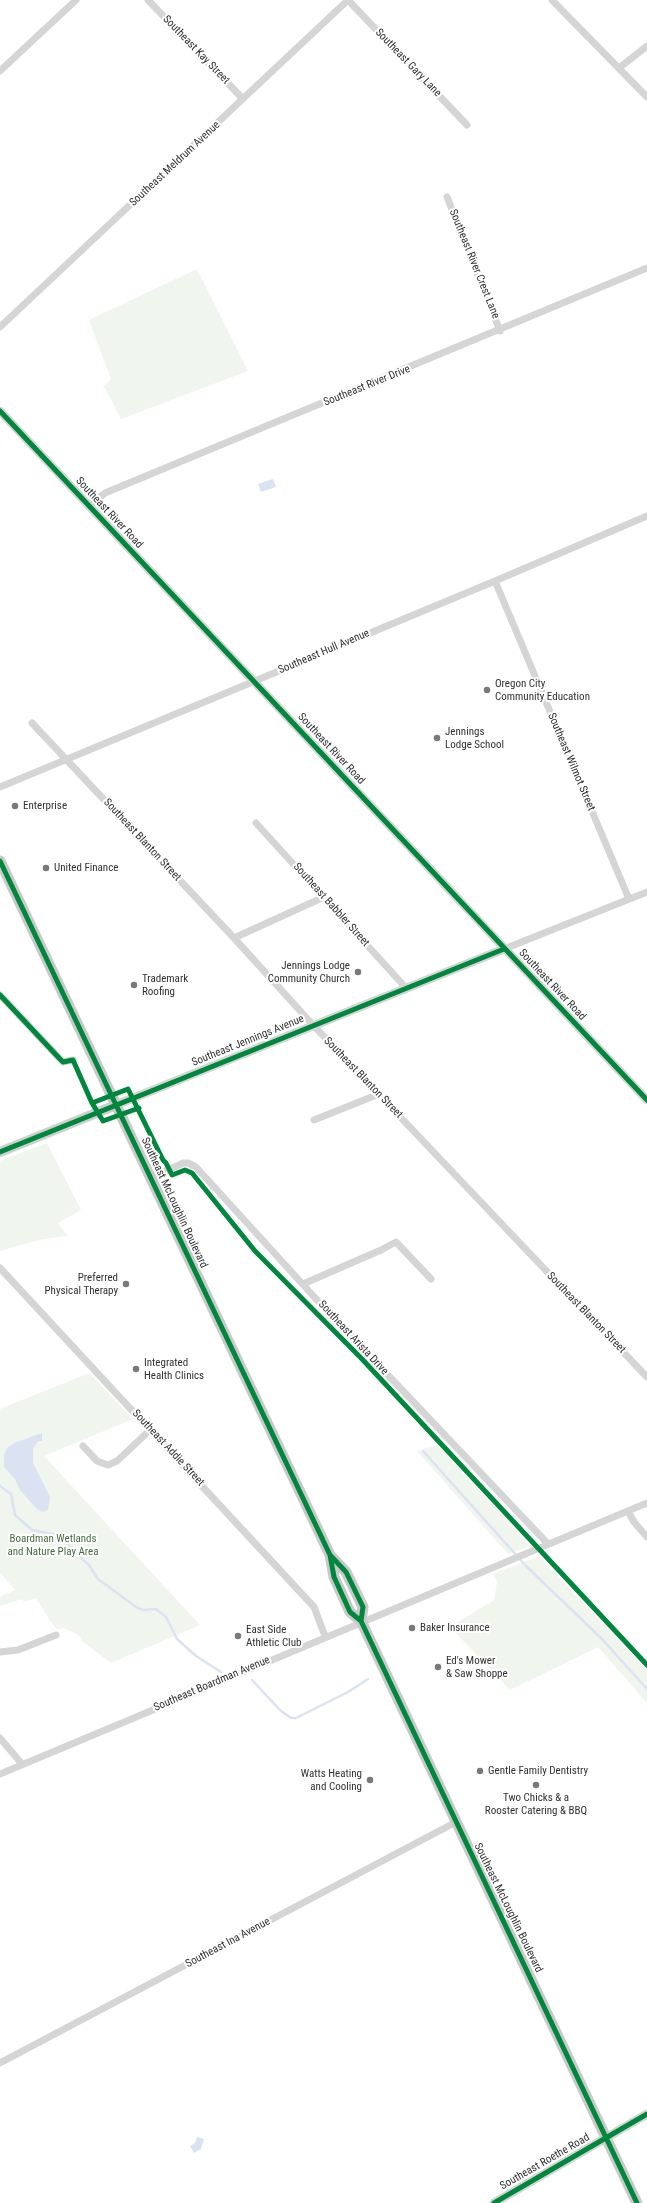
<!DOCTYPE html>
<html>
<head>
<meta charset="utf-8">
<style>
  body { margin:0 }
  canvas { display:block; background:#fff }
</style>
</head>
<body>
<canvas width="647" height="2203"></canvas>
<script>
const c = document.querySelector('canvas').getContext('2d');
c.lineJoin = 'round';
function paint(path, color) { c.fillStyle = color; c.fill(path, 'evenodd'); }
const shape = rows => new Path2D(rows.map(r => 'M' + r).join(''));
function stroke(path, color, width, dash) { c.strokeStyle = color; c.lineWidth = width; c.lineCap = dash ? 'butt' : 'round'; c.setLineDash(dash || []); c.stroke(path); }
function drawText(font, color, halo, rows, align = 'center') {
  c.font = font + ' "Roboto Condensed",sans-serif'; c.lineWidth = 4; c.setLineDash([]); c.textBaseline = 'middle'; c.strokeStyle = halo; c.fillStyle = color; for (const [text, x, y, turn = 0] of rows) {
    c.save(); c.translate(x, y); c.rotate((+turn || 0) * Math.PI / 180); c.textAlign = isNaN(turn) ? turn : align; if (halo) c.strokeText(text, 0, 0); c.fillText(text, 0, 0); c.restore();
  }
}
const green = shape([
  [197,269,248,371,121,419,104,386,111,379,89,320],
  [47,1143,81,1210,58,1223,68,1236,43,1239,0,1251,0,1161],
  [89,1373,133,1419,44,1456,200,1625,111,1663,82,1641,79,1635,64,1628,57,1629,50,1621,36,1598,24,1602,22,1599,0,1606,0,1597,15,1590,0,1573,0,1409],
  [437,1445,530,1546,508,1554,417,1451],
  [539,1556,647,1671,647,1703,598,1647,510,1690,450,1627,494,1600,497,1582,493,1574]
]);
const water = shape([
  [273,479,276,487,261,492,258,484],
  [42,1433,42,1441,38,1441,33,1449,33,1463,50,1497,48,1510,42,1512,36,1508,20,1490,15,1479,4,1467,4,1455,7,1448,14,1443],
  [197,2137,204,2139,201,2149,194,2153,190,2146,195,2143]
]);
const stream = shape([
  [423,1451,526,1566,602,1639,647,1689],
  [0,1486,11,1494,15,1515,32,1530,57,1535,66,1541,71,1549,89,1565,98,1579,136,1607,143,1610,156,1609,166,1617,177,1639,196,1656,221,1672],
  [252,1680,281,1711,291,1718,296,1718,348,1692,368,1679]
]);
const minor = shape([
  [148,0,243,99],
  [348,0,467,125],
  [552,0,647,97],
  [619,68,647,46],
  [0,71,76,0],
  [447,197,500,331],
  [0,327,348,0],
  [89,506,105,493,647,268],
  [495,581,629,899],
  [32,723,234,938,313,1025,647,1377],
  [0,787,495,581,647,516],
  [256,823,406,988],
  [234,938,324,897],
  [504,949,647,892],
  [0,995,60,1059,63,1062,73,1060],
  [314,1120,379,1094],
  [151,1178,183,1163,188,1163,196,1167,317,1300,548,1544],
  [0,1268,314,1607,325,1636],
  [303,1284,381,1250,396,1242,431,1279],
  [83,1446,97,1461,108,1465,117,1461,151,1429],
  [628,1511,634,1522,647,1537],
  [0,1652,18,1650,56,1635],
  [0,1738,22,1764],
  [0,1774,647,1503],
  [0,2063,456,1822]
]);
const tertiary = shape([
  [0,411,647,1100],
  [116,1105,504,949],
  [494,2203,647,2114]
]);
const secondary = shape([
  [0,1152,116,1105]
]);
const primary = shape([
  [0,861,330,1555,334,1577,350,1612,361,1621,637,2203],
  [330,1555,346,1572,363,1607,361,1621]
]);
const cycleway = shape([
  [0,411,647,1100],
  [0,861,330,1555,334,1577,350,1612,361,1621,637,2203],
  [0,995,60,1059,63,1062,73,1060,92,1103,103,1121,139,1108],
  [92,1103,128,1089,163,1160,166,1163,172,1175,185,1170,192,1173,255,1251,362,1359,647,1665],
  [0,1152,504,949],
  [330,1555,346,1572,363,1607,361,1621],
  [494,2203,647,2114]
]);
const markers = [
  [487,690,4,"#797979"],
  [437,738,4,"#797979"],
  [15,806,4,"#797979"],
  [46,868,4,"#797979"],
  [358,972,4,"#797979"],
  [134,985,4,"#797979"],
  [126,1284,4,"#797979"],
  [136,1369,4,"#797979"],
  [412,1628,4,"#797979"],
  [238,1636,4,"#797979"],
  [438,1667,4,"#797979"],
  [480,1771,4,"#797979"],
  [370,1780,4,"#797979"],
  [536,1785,4,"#797979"]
];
const streetNames = [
  ["Southeast Kay Street",196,50,46],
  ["Southeast Gary Lane",408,63,46],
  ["Southeast Meldrum Avenue",175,164,-43],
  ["Southeast River Crest Lane",474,264,68],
  ["Southeast River Drive",367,386,-22],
  ["Southeast River Road",109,513,47],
  ["Southeast Hull Avenue",324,652,-23],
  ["Southeast River Road",331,749,47],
  ["Southeast Wilmot Street",571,762,67],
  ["Southeast Blanton Street",142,840,47],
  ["Southeast Babbler Street",331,905,48],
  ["Southeast River Road",552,985,47],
  ["Southeast Jennings Avenue",248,1041,-22],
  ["Southeast Blanton Street",363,1078,46],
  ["Southeast McLoughlin Boulevard",174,1203,65],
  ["Southeast Blanton Street",586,1313,46],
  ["Southeast Arista Drive",353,1338,47],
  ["Southeast Addie Street",168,1448,47],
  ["Southeast Boardman Avenue",212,1684,-23],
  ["Southeast McLoughlin Boulevard",508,1908,64],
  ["Southeast Ina Avenue",228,1943,-28],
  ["Southeast Roethe Road",545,2162,-30]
];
const poiNames = [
  ["Oregon City",495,684],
  ["Community Education",495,697],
  ["Jennings",445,732],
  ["Lodge School",445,745],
  ["Enterprise",23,806],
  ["United Finance",54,868],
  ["Jennings Lodge",350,966,"right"],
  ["Community Church",350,979,"right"],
  ["Trademark",142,979],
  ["Roofing",142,992],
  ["Preferred",118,1278,"right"],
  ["Physical Therapy",118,1291,"right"],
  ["Integrated",144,1363],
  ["Health Clinics",144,1376],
  ["Baker Insurance",420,1628],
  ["East Side",246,1630],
  ["Athletic Club",246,1643],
  ["Ed's Mower",446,1661],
  ["& Saw Shoppe",446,1674],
  ["Gentle Family Dentistry",488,1771],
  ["Watts Heating",362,1774,"right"],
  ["and Cooling",362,1787,"right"],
  ["Two Chicks & a",536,1798,"center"],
  ["Rooster Catering & BBQ",536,1811,"center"]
];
const parkNames = [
  ["Boardman Wetlands",53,1539],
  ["and Nature Play Area",53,1552]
];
paint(green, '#f0f5ed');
paint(water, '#dbe3f2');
stroke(stream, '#dbe3f2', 2.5);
stroke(minor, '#d5d5d5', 7);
stroke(tertiary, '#d5d5d5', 9);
stroke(secondary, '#cfcfcf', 10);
stroke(primary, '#c9c9c9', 11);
stroke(cycleway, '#00873e', 5);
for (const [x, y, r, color] of markers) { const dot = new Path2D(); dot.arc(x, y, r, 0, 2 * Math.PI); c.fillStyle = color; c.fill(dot); stroke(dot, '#fff', 1.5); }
drawText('11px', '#313131', '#fff', streetNames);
drawText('11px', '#313131', '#fff', poiNames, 'left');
drawText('11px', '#476d3e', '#fff', parkNames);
</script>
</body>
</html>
